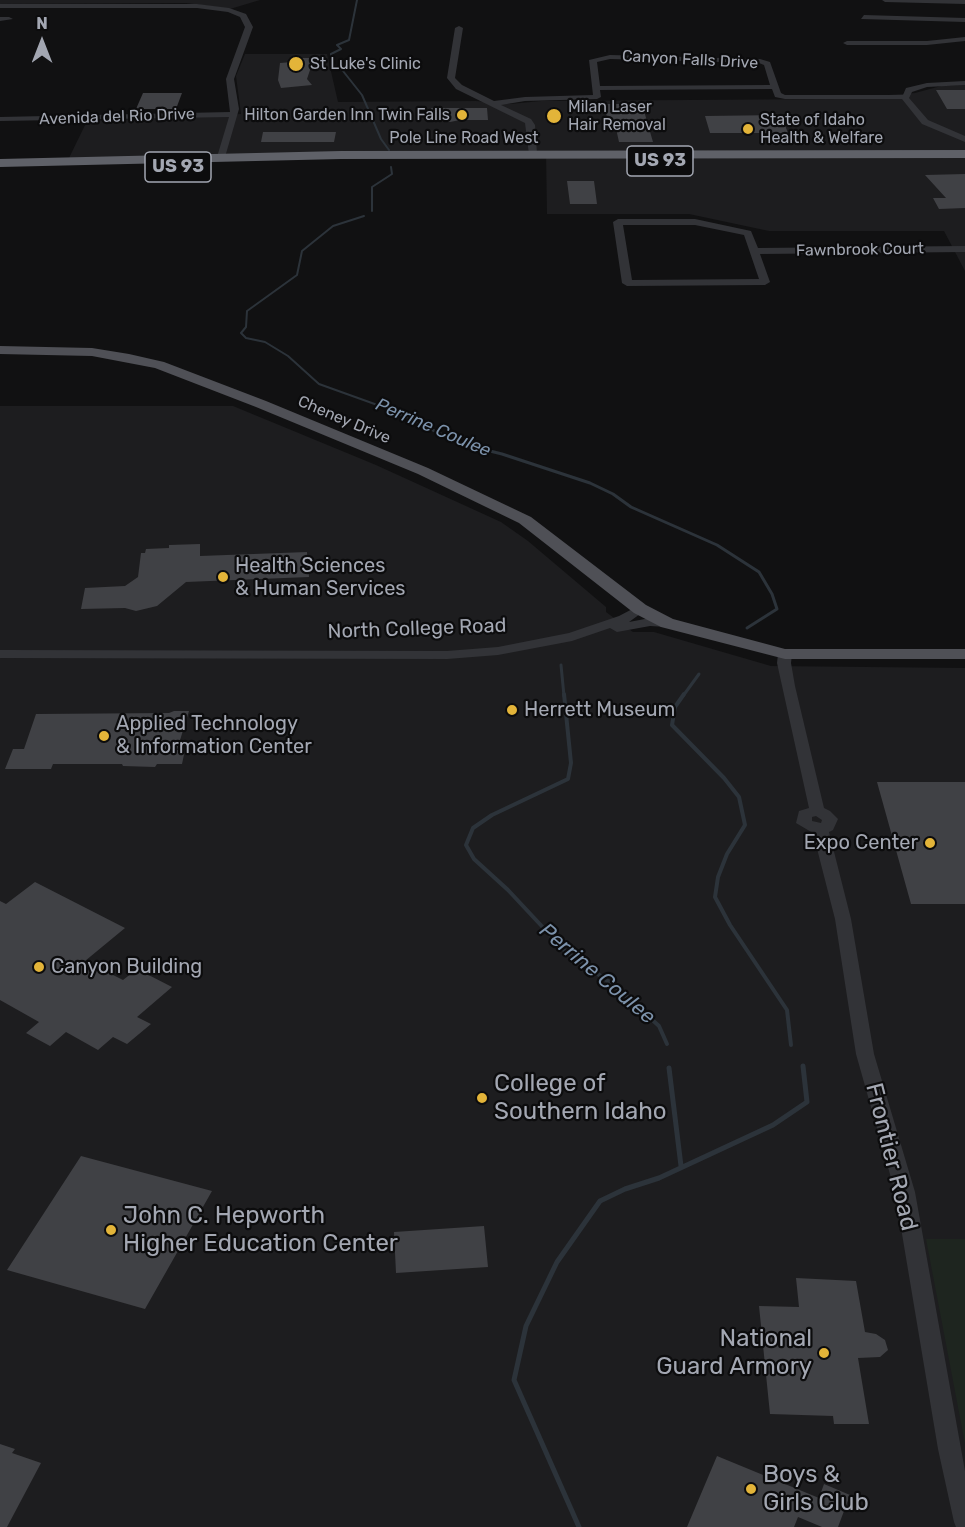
<!DOCTYPE html>
<html>
<head>
<meta charset="utf-8">
<style>
  body { margin:0 }
  #map { position:relative; width:965px; height:1527px; overflow:hidden; background:#111112; font-family:Rubik,sans-serif }
  canvas { display:block }
  .north { position:absolute; left:12px; top:12px; width:60px; height:60px; -webkit-text-stroke:4px #0c0c0d; paint-order:stroke; rotate:0deg; font-size:16px; font-weight:700; line-height:24px; text-align:center; color:#a3a7b2 }
  .north::after { content:''; display:block; margin:auto; width:21px; height:27px; background:#a3a7b2; clip-path:polygon(50% 0,100% 100%,50% 72%,0 100%) }
</style>
</head>
<body>
<div id="map">
<canvas width="965" height="1527"></canvas>
<div class="north">N</div>
</div>
<script>
const c = document.querySelector('canvas').getContext('2d');
c.lineJoin = 'round';
function paint(path, color) { c.fillStyle = color; c.fill(path, 'evenodd'); }
const shape = rows => new Path2D(rows.map(r => 'M' + r).join(''));
function stroke(path, color, width, dash) { c.strokeStyle = color; c.lineWidth = width; c.lineCap = dash ? 'butt' : 'round'; c.setLineDash(dash || []); c.stroke(path); }
function drawText(font, color, halo, rows, align = 'center') {
  c.font = font + ' Rubik,sans-serif'; c.lineWidth = 4.5; c.setLineDash([]); c.textBaseline = 'middle'; c.strokeStyle = halo; c.fillStyle = color; for (const [text, x, y, turn = 0] of rows) {
    c.save(); c.translate(x, y); c.rotate((+turn || 0) * Math.PI / 180); c.textAlign = isNaN(turn) ? turn : align; if (halo) c.strokeText(text, 0, 0); c.fillText(text, 0, 0); c.restore();
  }
}
const built = shape([
  [0,0,260,0,230,9,186,3,0,4],
  [245,54,327,54,338,102,476,101,510,104,541,101,835,99,915,93,941,86,965,85,965,271,944,231,769,231,689,214,547,214,546,152,69,158,87,121,241,114,236,76],
  [0,406,233,406,376,465,501,522,528,541,606,607,606,612,633,632,654,632,771,666,965,668,965,1527,0,1527]
]);
const green = shape([
  [926,1239,965,1239,965,1444]
]);
const streamFar3 = shape([
  [357,0,349,40,337,45,341,49,331,54,331,63,343,71,362,95,381,139,389,150],
  [372,211,372,187,392,174,391,167],
  [364,216,333,226,302,251,297,275,247,311,246,327,241,333,246,338,265,342,288,356,319,384,383,407]
]);
const streamFar2 = shape([
  [380,405,462,444,502,454,590,483,613,494,631,507,717,545,759,572,772,594,777,609,747,628],
  [561,665,564,696],
  [683,696,699,674]
]);
const streamFar1 = shape([
  [564,694,571,763,568,779,492,815,473,828,466,845,474,859,508,890,565,951,615,986,659,1026,667,1044],
  [684,694,675,707,672,725,724,778,739,797,745,825,727,854,718,877,715,897,730,925,787,1010,791,1045]
]);
const stream = shape([
  [669,1068,681,1166],
  [579,1527,514,1380,526,1326,557,1262,600,1201,625,1189,659,1178,773,1125,807,1102,803,1066]
]);
const building = shape([
  [293,58,314,58,307,79,312,85,281,88,278,80,280,63,292,62],
  [936,90,965,90,965,109,947,109],
  [143,93,182,93,176,109,136,109],
  [607,104,642,104,653,142,619,142,615,124,609,124,604,106],
  [431,108,487,108,488,120,460,120,450,122,434,121],
  [781,115,788,133,710,133,705,116],
  [263,132,336,132,334,142,261,142],
  [965,174,965,208,939,209,933,198,946,198,925,175],
  [567,181,594,181,597,204,570,204],
  [200,544,200,556,307,552,309,577,186,582,157,606,136,611,125,608,81,609,85,588,125,586,138,577,141,553,145,553,146,549,169,548,169,545],
  [174,711,189,711,177,750,185,750,182,764,157,764,155,767,123,766,122,764,53,764,51,769,5,769,13,749,24,749,36,714,169,713],
  [877,782,965,782,965,904,911,904],
  [35,882,125,928,85,961,123,980,137,969,172,987,137,1017,151,1024,127,1044,113,1037,98,1050,66,1032,50,1046,26,1033,39,1022,0,1000,0,901,6,904],
  [81,1156,212,1191,145,1309,7,1270],
  [484,1226,488,1267,396,1273,394,1232],
  [796,1278,856,1281,865,1332,876,1334,885,1340,888,1350,880,1357,858,1358,869,1424,834,1424,833,1416,770,1414,759,1306,799,1307],
  [0,1444,15,1449,12,1453,41,1463,7,1527,0,1527],
  [717,1456,819,1498,824,1484,850,1495,838,1527,822,1527,798,1517,794,1527,687,1527]
]);
const minor = shape([
  [882,0,965,0,965,4,885,2,882,0],
  [0,4,197,4,229,8,246,14,253,27,234,79,239,109,225,157,221,160,217,157,229,117,0,121,0,117,230,112,226,79,245,27,240,17,228,12,197,8,0,8,0,4],
  [864,15,965,18,965,22,861,19,864,15],
  [0,17,9,17,13,19,0,21,0,17],
  [459,26,463,28,455,78,462,85,494,101,525,97,593,95,589,60,610,55,760,59,770,62,781,93,785,95,903,95,906,88,927,83,965,81,965,85,927,87,912,92,909,98,928,120,965,136,965,142,922,124,902,99,785,99,775,97,772,89,600,90,601,97,597,99,525,101,501,105,531,119,535,125,537,154,533,157,529,154,525,123,456,89,447,78,455,28,459,26],
  [610,59,759,63,764,65,770,85,600,86,597,62,610,59],
  [965,37,965,41,927,45,847,45,843,43,847,41,927,41,965,37],
  [618,219,695,219,751,231,758,248,965,246,965,252,760,254,770,282,765,285,627,286,622,283,613,222,618,219],
  [623,225,695,225,744,235,759,279,632,280,623,225],
  [640,605,647,609,629,622,650,618,667,619,674,623,667,627,650,626,617,632,610,628,572,641,498,655,447,659,0,658,0,650,447,651,498,647,569,633,619,616,640,605],
  [785,650,792,654,791,663,795,686,824,808,830,811,838,819,833,830,829,832,851,919,874,1054,915,1192,965,1471,965,1527,956,1527,954,1522,938,1449,895,1192,856,1054,835,919,813,833,796,823,799,811,809,808,777,663,778,654,785,650],
  [816,816,822,820,821,823,812,821,812,817,816,816]
]);
const major = shape([
  [0,346,92,348,129,354,164,362,266,401,428,468,531,517,646,605,673,619,785,649,965,649,965,659,785,659,661,627,634,613,519,523,418,474,256,407,155,368,92,356,0,354,0,346]
]);
const highway = shape([
  [965,150,965,158,341,159,0,167,0,159,341,151,965,150]
]);
const markers = [
  [296,64,8,"#e3b439"],
  [462,115,6,"#e3b439"],
  [554,116,8,"#e3b439"],
  [748,129,6,"#e3b439"],
  [223,577,6,"#e3b439"],
  [512,710,6,"#e3b439"],
  [104,736,6,"#e3b439"],
  [930,843,6,"#e3b439"],
  [39,967,6,"#e3b439"],
  [482,1098,6,"#e3b439"],
  [111,1230,6,"#e3b439"],
  [824,1353,6,"#e3b439"],
  [751,1489,6,"#e3b439"]
];
const farStreetnames = [
  ["Canyon Falls Drive",690,60,3],
  ["Avenida del Rio Drive",117,117,-2],
  ["Pole Line Road West",464,138],
  ["Fawnbrook Court",860,250,-1],
  ["Cheney Drive",344,420,23]
];
const farPoinames = [
  ["St Luke's Clinic",310,64],
  ["Milan Laser",568,107],
  ["Hair Removal",568,125],
  ["Hilton Garden Inn Twin Falls",450,115,"right"],
  ["State of Idaho",760,120],
  ["Health & Welfare",760,138]
];
const shields = [
  [660,161,66],
  [178,167,66]
];
const shieldNames = [
  ["US 93",660,161],
  ["US 93",178,167]
];
const farWaternames = [
  ["Perrine Coulee",433,428,23]
];
const poiNames = [
  ["Health Sciences",235,566],
  ["& Human Services",235,589],
  ["Herrett Museum",524,710],
  ["Applied Technology",116,724],
  ["& Information Center",116,747],
  ["Expo Center",918,843,"right"],
  ["Canyon Building",51,967]
];
const streetNames = [
  ["North College Road",417,629,-2]
];
const waterNames = [
  ["Perrine Coulee",597,974,40]
];
const nearPoinames = [
  ["College of",494,1084],
  ["Southern Idaho",494,1112],
  ["John C. Hepworth",123,1216],
  ["Higher Education Center",123,1244],
  ["National",812,1339,"right"],
  ["Guard Armory",812,1367,"right"],
  ["Boys &",763,1475],
  ["Girls Club",763,1503]
];
const nearStreetnames = [
  ["Frontier Road",891,1157,76]
];
paint(built, '#1d1d1f');
paint(green, '#1e251f');
stroke(streamFar3, '#2c333a', 2);
stroke(streamFar2, '#2c333a', 3);
stroke(streamFar1, '#2c333a', 4);
stroke(stream, '#2c333a', 5);
paint(building, '#404145');
paint(minor, '#323337');
paint(major, '#4f5056');
paint(highway, '#5f6168');
for (const [x, y, r, color] of markers) { const dot = new Path2D(); dot.arc(x, y, r, 0, 2 * Math.PI); c.fillStyle = color; c.fill(dot); stroke(dot, '#0c0c0d', 2); }
drawText('16px', '#a3a7b2', '#0c0c0d', farStreetnames);
drawText('16px', '#a3a7b2', '#0c0c0d', farPoinames, 'left');
for (const [x, y, w] of shields) { const box = new Path2D(); box.roundRect(x - w / 2, y - 15, w, 30, 4.5); c.fillStyle = '#0c0c0d'; c.fill(box); stroke(box, '#a3a7b2', 1.5); }
drawText('bold 18px', '#a3a7b2', null, shieldNames);
drawText('italic 18px', '#7c92ab', '#0c0c0d', farWaternames);
drawText('20px', '#a3a7b2', '#0c0c0d', poiNames, 'left');
drawText('20px', '#a3a7b2', '#0c0c0d', streetNames);
drawText('italic 21px', '#7c92ab', '#0c0c0d', waterNames);
drawText('24px', '#a3a7b2', '#0c0c0d', nearPoinames, 'left');
drawText('24px', '#a3a7b2', '#0c0c0d', nearStreetnames);
</script>
</body>
</html>
